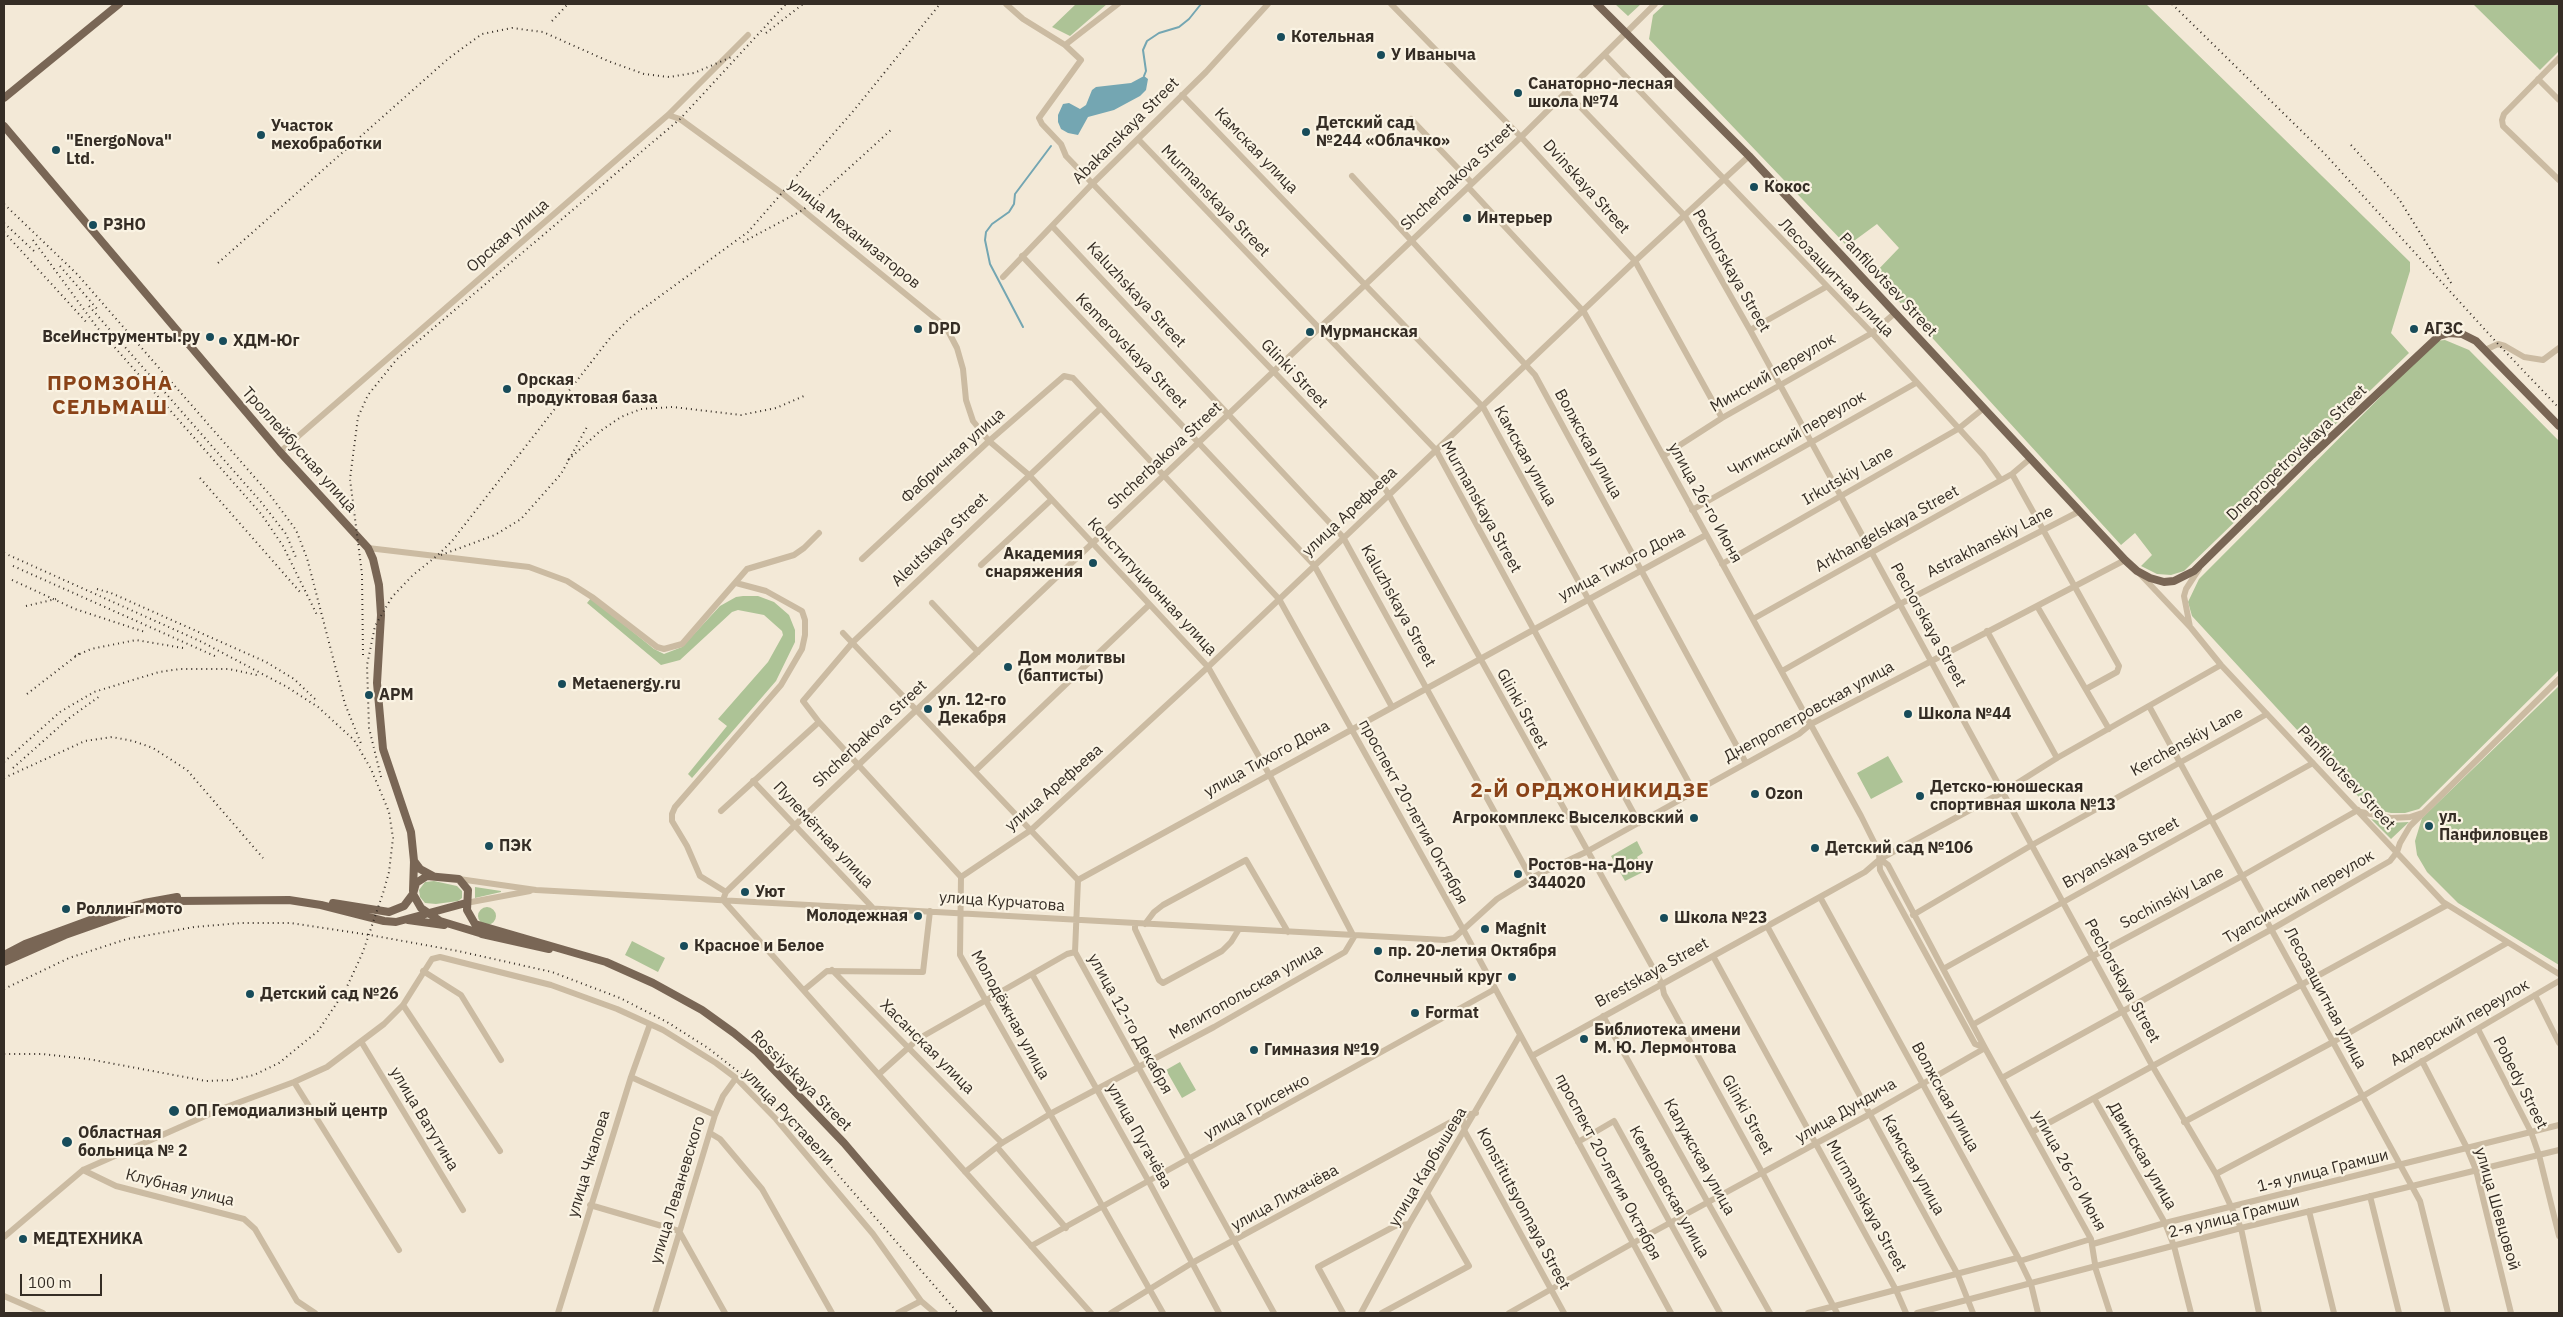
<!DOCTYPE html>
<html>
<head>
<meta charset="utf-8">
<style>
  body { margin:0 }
  #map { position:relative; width:2563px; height:1317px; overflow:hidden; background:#f3e9d7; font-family:"IBM Plex Sans",sans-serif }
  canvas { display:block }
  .frame { position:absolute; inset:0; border:5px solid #352d25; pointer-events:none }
  .scale { position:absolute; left:20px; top:1274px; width:82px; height:22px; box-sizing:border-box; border:2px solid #352d25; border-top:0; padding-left:6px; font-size:15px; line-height:18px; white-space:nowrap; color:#352d25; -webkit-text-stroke:4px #faf3e3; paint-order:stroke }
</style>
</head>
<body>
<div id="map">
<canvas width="2563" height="1317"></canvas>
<div class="frame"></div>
<div class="scale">100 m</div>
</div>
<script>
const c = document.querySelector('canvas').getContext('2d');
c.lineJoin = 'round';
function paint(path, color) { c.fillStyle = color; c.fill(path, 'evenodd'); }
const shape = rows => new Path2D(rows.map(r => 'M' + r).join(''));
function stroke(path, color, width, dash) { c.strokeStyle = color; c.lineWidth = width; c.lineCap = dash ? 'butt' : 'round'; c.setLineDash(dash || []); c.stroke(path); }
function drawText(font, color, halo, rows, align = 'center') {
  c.font = font + ' "IBM Plex Sans",sans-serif'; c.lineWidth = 4.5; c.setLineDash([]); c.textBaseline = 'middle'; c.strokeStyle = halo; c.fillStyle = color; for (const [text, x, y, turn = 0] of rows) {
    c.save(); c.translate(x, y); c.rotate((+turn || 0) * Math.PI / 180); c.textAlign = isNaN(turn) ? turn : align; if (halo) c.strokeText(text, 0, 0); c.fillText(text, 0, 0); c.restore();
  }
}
const green = shape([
  [1076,4,1107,4,1070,36,1052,27],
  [1615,4,1641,4,1628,16],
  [1665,4,2146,4,2410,262,2410,271,2391,333,2409,353,2184,571,2171,575,2157,574,2141,566,2152,555,2135,533,2121,545,1874,274,1899,248,1877,224,1847,246,1649,39,1653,15],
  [2473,4,2559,4,2559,51,2540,70],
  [2445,340,2469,350,2559,441,2559,670,2419,809,2405,813,2391,813,2369,808,2192,616,2188,602,2199,579,2436,341],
  [743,596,758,596,774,602,789,615,795,630,795,642,776,681,692,778,688,774,727,726,718,719,768,662,783,635,782,631,764,615,738,610,732,612,680,660,661,665,587,603,591,598,654,649,664,654,682,647,720,606,736,597],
  [2559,686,2559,965,2458,903,2427,872,2417,855,2415,841,2422,818],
  [1888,756,1903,782,1871,799,1857,773],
  [2371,819,2388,823,2409,822,2391,839],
  [1637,841,1643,853,1637,857,1645,871,1625,881,1611,856],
  [434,881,457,886,462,891,462,898,458,901,436,904,425,903,420,897,419,890,425,882],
  [475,887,501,891,501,892,475,898],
  '478 916a9 9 0 1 1 18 0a9 9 0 1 1-18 0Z',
  [632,941,665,958,658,972,625,955],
  [1180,1062,1196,1090,1182,1098,1166,1070]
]);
const water = shape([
  [1144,76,1148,79,1146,90,1140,96,1114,110,1088,117,1078,135,1068,133,1061,129,1058,122,1058,115,1063,104,1069,103,1080,109,1086,105,1092,90,1096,87,1131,83]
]);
const stream = shape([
  [1144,76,1146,71,1143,50,1147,41,1159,33,1179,27,1189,19,1201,4],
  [1023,327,990,264,985,240,986,232,992,224,1009,212,1014,204,1015,194,1051,146]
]);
const minor = shape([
  [1006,4,1023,19,1065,45,1081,60,1039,118,1042,124,1061,144,1066,156,1382,484,1389,495,1662,984,1664,994,1763,1174,1837,1313],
  [1391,4,1521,137,1635,261,1722,418],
  [1065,45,1118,4],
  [1605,55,1872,333,1983,455,2001,480],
  [2559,58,2504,114,2502,120,2503,126,2559,180],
  [2538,79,2559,100],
  [1567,93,1685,216,1750,330,2153,1067,2216,1174,2241,1228,2259,1313],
  [1182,95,1483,407,1694,792],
  [668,115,680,119,783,194,946,327,957,348,963,369,966,400,973,421,989,441,1029,475,1208,667,1269,774,1354,937,1345,952,1214,1027,1050,1114,1002,1143,965,1172],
  [1411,119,1472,183],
  [1138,139,1436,450,1639,823],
  [1352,176,1535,375,1746,763],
  [1468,187,1584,312,1861,816,1879,852,1880,870,1975,1044,1985,1048],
  [1052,226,1343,537,1531,878],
  [1022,256,1314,565,1392,707],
  [1003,277,1092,184,1206,72,1268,4],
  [1750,330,1826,287],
  [2485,350,2498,344,2505,346,2524,357,2543,360,2559,348],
  [1101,408,853,642,803,701,819,722,961,877,960,955,1163,1313],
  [280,452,668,115,748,35],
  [1663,456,1722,418,1872,333,1895,313],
  [2012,474,2119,666,2117,672,2086,689],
  [1692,510,1916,383],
  [368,548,529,567,567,581,592,597,657,647,664,649,682,644,747,569,794,555,804,548,819,533],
  [862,559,989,441,1064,376,1073,378,1279,599,1464,931,1671,1313],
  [1722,564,1958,429,1984,408],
  [981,565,1051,500],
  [2140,574,2191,628,2221,665,2443,902,2559,974],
  [932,603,978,652],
  [2037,606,2109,729],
  [1753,619,2012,474,2031,458],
  [2190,627,2184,596,2186,589,2199,569],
  [1987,631,2057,758],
  [843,633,1078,880,1075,952,1274,1313],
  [1782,671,1900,604,2080,511],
  [2149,706,2420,1201,2448,1313],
  [975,771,1149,605],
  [753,781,872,907],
  [721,811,819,722],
  [2361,812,2391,818,2410,817,2422,813],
  [1880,859,1888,865,1985,1048,2091,1239,2096,1270,2110,1313],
  [961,877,1031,830,1208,667,1635,261,1749,156],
  [459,879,536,890,1445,940,1454,938,1497,899,1531,878,1586,852,1799,734,1811,724,2125,560],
  [1078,880,1706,535],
  [726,892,700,876,687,846,672,821,672,814,675,807,781,685,802,649,805,635,805,620,802,611,766,591,736,583],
  [1820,897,2020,1261,2031,1284,2038,1313],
  [723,900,726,892,795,825,1521,137,1655,4],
  [723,900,1091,1313],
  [466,903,530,891],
  [1913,915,2032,845,2267,714],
  [1135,923,1135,929,1159,980,1163,983,1222,951,1231,942,1239,929],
  [1145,924,1154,912,1163,905,1246,860,1288,932],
  [1767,926,1958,1275,1973,1313],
  [1713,956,1896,1290,1906,1313],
  [1943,969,2313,763],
  [832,970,1002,1143],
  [423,971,461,995,501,1060],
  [1032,974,1149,1182,1219,1313],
  [804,990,827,971,923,972,930,911],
  [2535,995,2559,1043],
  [403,1005,500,1151],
  [1603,1016,1770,1313],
  [1974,1024,2093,956,2242,876,2358,810],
  [2478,1029,2531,1132,2539,1155,2559,1236],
  [362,1043,463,1210],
  [1532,1056,1820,897,1865,872,1880,859,2003,792,2057,758,2221,665],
  [2422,1061,2467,1148,2476,1170,2511,1313],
  [879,1074,918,1039,1067,954,1075,952],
  [631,1077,715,1115],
  [2002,1078,2272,929,2390,861,2397,852,2400,843,2410,826,2559,679],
  [294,1082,399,1250],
  [2094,1098,2165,1223,2174,1246,2191,1313],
  [1462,1116,1465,1132,1564,1313],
  [2184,1122,2333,1042,2507,943],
  [2032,1132,2447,905],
  [710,1133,720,1139,762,1189,832,1313],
  [1578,1142,1614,1121,1720,1313],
  [997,1147,1066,1228],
  [83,1170,116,1186,244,1219,255,1229,297,1301,315,1313],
  [2216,1174,2363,1096,2559,981],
  [2370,1196,2399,1313],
  [590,1205,679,1231,725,1313],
  [2309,1211,2334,1313],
  [4,1237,83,1170,221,1109,294,1082,327,1067,384,1024,403,1005,432,959,440,957,551,985,617,1009,663,1030,716,1063,736,1078,776,1119,873,1234,921,1301,935,1313],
  [2093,1244,2165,1223,2559,1125],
  [1031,1246,1495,989],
  [2020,1261,2091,1239],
  [4,1296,43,1313],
  [558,1313,631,1077,650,1024],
  [655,1313,715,1115,723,1096,736,1078],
  [898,1313,921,1301],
  [1111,1313,1192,1263,1462,1116,1476,1113],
  [1343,1313,1318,1267,1395,1226,1409,1224],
  [1361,1313,1409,1224,1520,1035],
  [1382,1313,1469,1266,1427,1193],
  [1509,1313,1633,1243,1870,1114,1985,1048],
  [1808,1313,2017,1258],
  [1917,1313,2241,1228,2559,1150]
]);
const major = shape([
  [1597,4,1749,156,2125,560,2137,571,2150,578,2164,582,2174,581,2194,571,2312,455,2439,336,2449,333,2462,334,2476,341,2559,426],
  [4,98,119,4],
  [4,126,280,452,368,548,373,559,379,585,381,615,377,683,383,749,411,832,414,861,413,891],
  [414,861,420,869,433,876],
  [333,903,389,912,404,906,413,894],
  [408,920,444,925],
  [482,934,549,949],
  [486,935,440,921,421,908,413,894,416,883,427,876,459,879,468,890,467,910,475,924,606,962,653,983,702,1010,734,1033,757,1052,844,1143,989,1313],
  [4,955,25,944,112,912,144,903,177,897],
  [4,962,65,935,136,910,178,901,289,900,321,905,384,921,396,922,466,903]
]);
const rail = shape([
  [2172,4,2324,153,2498,344,2559,408],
  [552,21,568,4],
  [766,33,803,4],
  [2351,145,2399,199,2453,286],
  [4,204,77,274,270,495,296,530,307,558,345,704,362,746],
  [4,223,35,252],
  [4,232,88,324],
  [33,240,96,326,262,515,283,546,318,617],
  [743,242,803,210,892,129],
  [218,263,449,58,482,34,512,28,543,32,608,61,644,74,669,77,694,73,734,56],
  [60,266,98,310],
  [89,306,261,502,286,534,297,560],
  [568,460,599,432,621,417,641,409,673,407,741,415,776,408,804,396],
  [200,478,300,592],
  [4,553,202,642,287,687,318,707,354,740,371,769,389,812,393,838,389,872,384,890,363,952,345,991,318,1031,279,1063,254,1075,232,1080,206,1081,88,1059,42,1054,4,1054],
  [441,555,495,535,521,519,561,474,588,425],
  [13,566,217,657],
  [12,580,75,609,145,632],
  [97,589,111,593,266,662,294,679,316,700],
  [26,606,56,599],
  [363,655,362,574,350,479,358,417,368,395,397,359,680,119,786,4],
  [75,656,91,649,136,640,183,648],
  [27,694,80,653],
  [4,762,60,712,94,692,159,672,180,669,229,669,257,675],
  [13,768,68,719,100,696],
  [381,777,369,728,367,665,375,626,392,597,413,575,438,555,452,541,610,338,630,318,748,232,855,109,940,4],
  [4,778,85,741,112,737,133,741,153,748,187,770,263,858],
  [4,989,69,958,127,939,194,927,241,923,291,923,370,935,458,951,552,972,620,998,667,1022,708,1048,740,1073,795,1125,958,1313]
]);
const markers = [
  [1281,37,5,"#184c5a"],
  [1381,55,5,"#184c5a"],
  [1518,93,5,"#184c5a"],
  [1306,132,5,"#184c5a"],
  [261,135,5,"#184c5a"],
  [56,150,5,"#184c5a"],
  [1754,187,5,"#184c5a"],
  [1467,218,5,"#184c5a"],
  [93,225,5,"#184c5a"],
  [918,329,5,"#184c5a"],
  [2414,329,5,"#184c5a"],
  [1310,332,5,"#184c5a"],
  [210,337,5,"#184c5a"],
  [223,341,5,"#184c5a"],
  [507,389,5,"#184c5a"],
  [1093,563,5,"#184c5a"],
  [1008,667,5,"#184c5a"],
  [562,684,5,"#184c5a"],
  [369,695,5,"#184c5a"],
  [928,709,5,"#184c5a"],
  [1908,714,5,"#184c5a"],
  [1755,794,5,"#184c5a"],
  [1920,796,5,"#184c5a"],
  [1694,818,5,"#184c5a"],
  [2429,826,5,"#184c5a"],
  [489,846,5,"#184c5a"],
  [1815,848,5,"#184c5a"],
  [1518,874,5,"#184c5a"],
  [745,892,5,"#184c5a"],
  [66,909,5,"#184c5a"],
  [918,916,5,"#184c5a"],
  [1664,918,5,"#184c5a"],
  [1485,929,5,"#184c5a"],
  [684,946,5,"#184c5a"],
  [1378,951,5,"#184c5a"],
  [1512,977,5,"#184c5a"],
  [250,994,5,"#184c5a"],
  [1415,1013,5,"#184c5a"],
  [1584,1039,5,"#184c5a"],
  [1254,1050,5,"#184c5a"],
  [174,1111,6,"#184c5a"],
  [67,1142,6,"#184c5a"],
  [23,1239,5,"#184c5a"]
];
const poiNames = [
  ["Котельная",1291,37],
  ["У Иваныча",1391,55],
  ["Санаторно-лесная",1528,84],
  ["школа №74",1528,102],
  ["Детский сад",1316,123],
  ["№244 «Облачко»",1316,141],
  ["Участок",271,126],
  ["мехобработки",271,144],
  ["\"EnergoNova\"",66,141],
  ["Ltd.",66,159],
  ["Кокос",1764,187],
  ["Интерьер",1477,218],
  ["РЗНО",103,225],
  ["DPD",928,329],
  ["АГЗС",2424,329],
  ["Мурманская",1320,332],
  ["ВсеИнструменты.ру",200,337,"right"],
  ["ХДМ-Юг",233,341],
  ["Орская",517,380],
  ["продуктовая база",517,398],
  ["Академия",1083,554,"right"],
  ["снаряжения",1083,572,"right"],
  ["Дом молитвы",1018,658],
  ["(баптисты)",1018,676],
  ["Metaenergy.ru",572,684],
  ["АРМ",379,695],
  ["ул. 12-го",938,700],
  ["Декабря",938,718],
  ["Школа №44",1918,714],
  ["Детско-юношеская",1930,787],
  ["спортивная школа №13",1930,805],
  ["Ozon",1765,794],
  ["ул.",2439,817],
  ["Панфиловцев",2439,835],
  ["Агрокомплекс Выселковский",1684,818,"right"],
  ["ПЭК",499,846],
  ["Детский сад №106",1825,848],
  ["Ростов-на-Дону",1528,865],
  ["344020",1528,883],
  ["Уют",755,892],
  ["Роллинг мото",76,909],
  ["Молодежная",908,916,"right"],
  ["Школа №23",1674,918],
  ["Magnit",1495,929],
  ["Красное и Белое",694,946],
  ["пр. 20-летия Октября",1388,951],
  ["Солнечный круг",1502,977,"right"],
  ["Детский сад №26",260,994],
  ["Format",1425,1013],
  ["Библиотека имени",1594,1030],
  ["М. Ю. Лермонтова",1594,1048],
  ["Гимназия №19",1264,1050],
  ["ОП Гемодиализный центр",185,1111],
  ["Областная",78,1133],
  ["больница № 2",78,1151],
  ["МЕДТЕХНИКА",33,1239]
];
const streetNames = [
  ["Abakanskaya Street",1126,131,-45],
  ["Камская улица",1256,151,46],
  ["Shcherbakova Street",1458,177,-43],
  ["Dvinskaya Street",1586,187,48],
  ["Murmanskaya Street",1215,201,46],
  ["улица Механизаторов",854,234,39],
  ["Орская улица",508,236,-41],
  ["Pechorskaya Street",1731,271,60],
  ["Лесозащитная улица",1836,278,46],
  ["Panfilovtsev Street",1888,285,47],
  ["Kaluzhskaya Street",1136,295,47],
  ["Kemerovskaya Street",1131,351,46],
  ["Минский переулок",1773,373,-30],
  ["Glinki Street",1294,374,46],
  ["Читинский переулок",1797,434,-30],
  ["Волжская улица",1588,444,61],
  ["Троллейбусная улица",299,450,48],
  ["Dnepropetrovskaya Street",2297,453,-44],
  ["Фабричная улица",953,456,-42],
  ["Shcherbakova Street",1165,456,-43],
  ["Камская улица",1525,456,61],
  ["Irkutskiy Lane",1848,476,-30],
  ["улица 26-го Июня",1705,503,61],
  ["Murmanskaya Street",1481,507,61],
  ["улица Арефьева",1350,512,-43],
  ["Arkhangelskaya Street",1887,529,-29],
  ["Aleutskaya Street",940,540,-44],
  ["Astrakhanskiy Lane",1990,542,-27],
  ["улица Тихого Дона",1622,564,-28],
  ["Конституционная улица",1152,587,47],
  ["Kaluzhskaya Street",1398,606,61],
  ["Pechorskaya Street",1928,625,61],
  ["Glinki Street",1522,709,61],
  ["Днепропетровская улица",1809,712,-29],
  ["Shcherbakova Street",870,734,-43],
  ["Kerchenskiy Lane",2187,742,-29],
  ["улица Тихого Дона",1267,759,-29],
  ["Panfilovtsev Street",2346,778,47],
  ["улица Арефьева",1054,788,-41],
  ["проспект 20-летия Октября",1413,812,61],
  ["Пулемётная улица",823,835,47],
  ["Bryanskaya Street",2121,853,-29],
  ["Туапсинский переулок",2299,897,-30],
  ["Sochinskiy Lane",2172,898,-28],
  ["улица Курчатова",1002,902,4],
  ["Brestskaya Street",1652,973,-29],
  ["Pechorskaya Street",2122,981,61],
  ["Мелитопольская улица",1246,992,-30],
  ["Лесозащитная улица",2325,998,62],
  ["Молодёжная улица",1010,1015,61],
  ["Адлерский переулок",2460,1023,-30],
  ["улица 12-го Декабря",1130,1024,61],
  ["Хасанская улица",927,1047,45],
  ["Rossiyskaya Street",801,1081,45],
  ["Pobedy Street",2520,1083,63],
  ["Волжская улица",1945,1097,61],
  ["улица Грисенко",1257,1107,-29],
  ["улица Дундича",1846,1111,-30],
  ["Glinki Street",1747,1115,61],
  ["улица Руставели",788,1117,47],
  ["улица Ватутина",424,1119,59],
  ["улица Пугачёва",1139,1136,61],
  ["Двинская улица",2142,1156,60],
  ["Калужская улица",1699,1157,61],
  ["улица Чкалова",589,1164,-73],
  ["Камская улица",1913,1165,61],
  ["улица Карбышева",1428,1167,-59],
  ["проспект 20-летия Октября",1608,1167,62],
  ["улица 26-го Июня",2069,1171,61],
  ["1-я улица Грамши",2323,1171,-14],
  ["Клубная улица",180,1188,14],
  ["улица Леваневского",678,1190,-73],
  ["Кемеровская улица",1669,1192,61],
  ["улица Лихачёва",1285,1198,-29],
  ["Murmanskaya Street",1866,1206,61],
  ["Konstitutsyonnaya Street",1523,1209,62],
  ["улица Шевцовой",2497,1209,74],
  ["2-я улица Грамши",2234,1217,-14]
];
const districtNames = [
  ["ПРОМЗОНА",110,384],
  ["СЕЛЬМАШ",110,408],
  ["2-Й ОРДЖОНИКИДЗЕ",1590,791]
];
paint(green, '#adc396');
paint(water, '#74a6b2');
stroke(stream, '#74a6b2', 2);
stroke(minor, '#cbbba2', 6);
stroke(major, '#796655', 8);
stroke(rail, '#352d25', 2, [1, 4]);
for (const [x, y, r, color] of markers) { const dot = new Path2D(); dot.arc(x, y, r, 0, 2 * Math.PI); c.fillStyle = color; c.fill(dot); stroke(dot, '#faf3e3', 2); }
drawText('bold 16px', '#352d25', '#faf3e3', poiNames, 'left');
drawText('16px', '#352d25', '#faf3e3', streetNames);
c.letterSpacing = '1px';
drawText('bold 21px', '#8a4318', '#faf3e3', districtNames);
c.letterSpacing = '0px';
</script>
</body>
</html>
